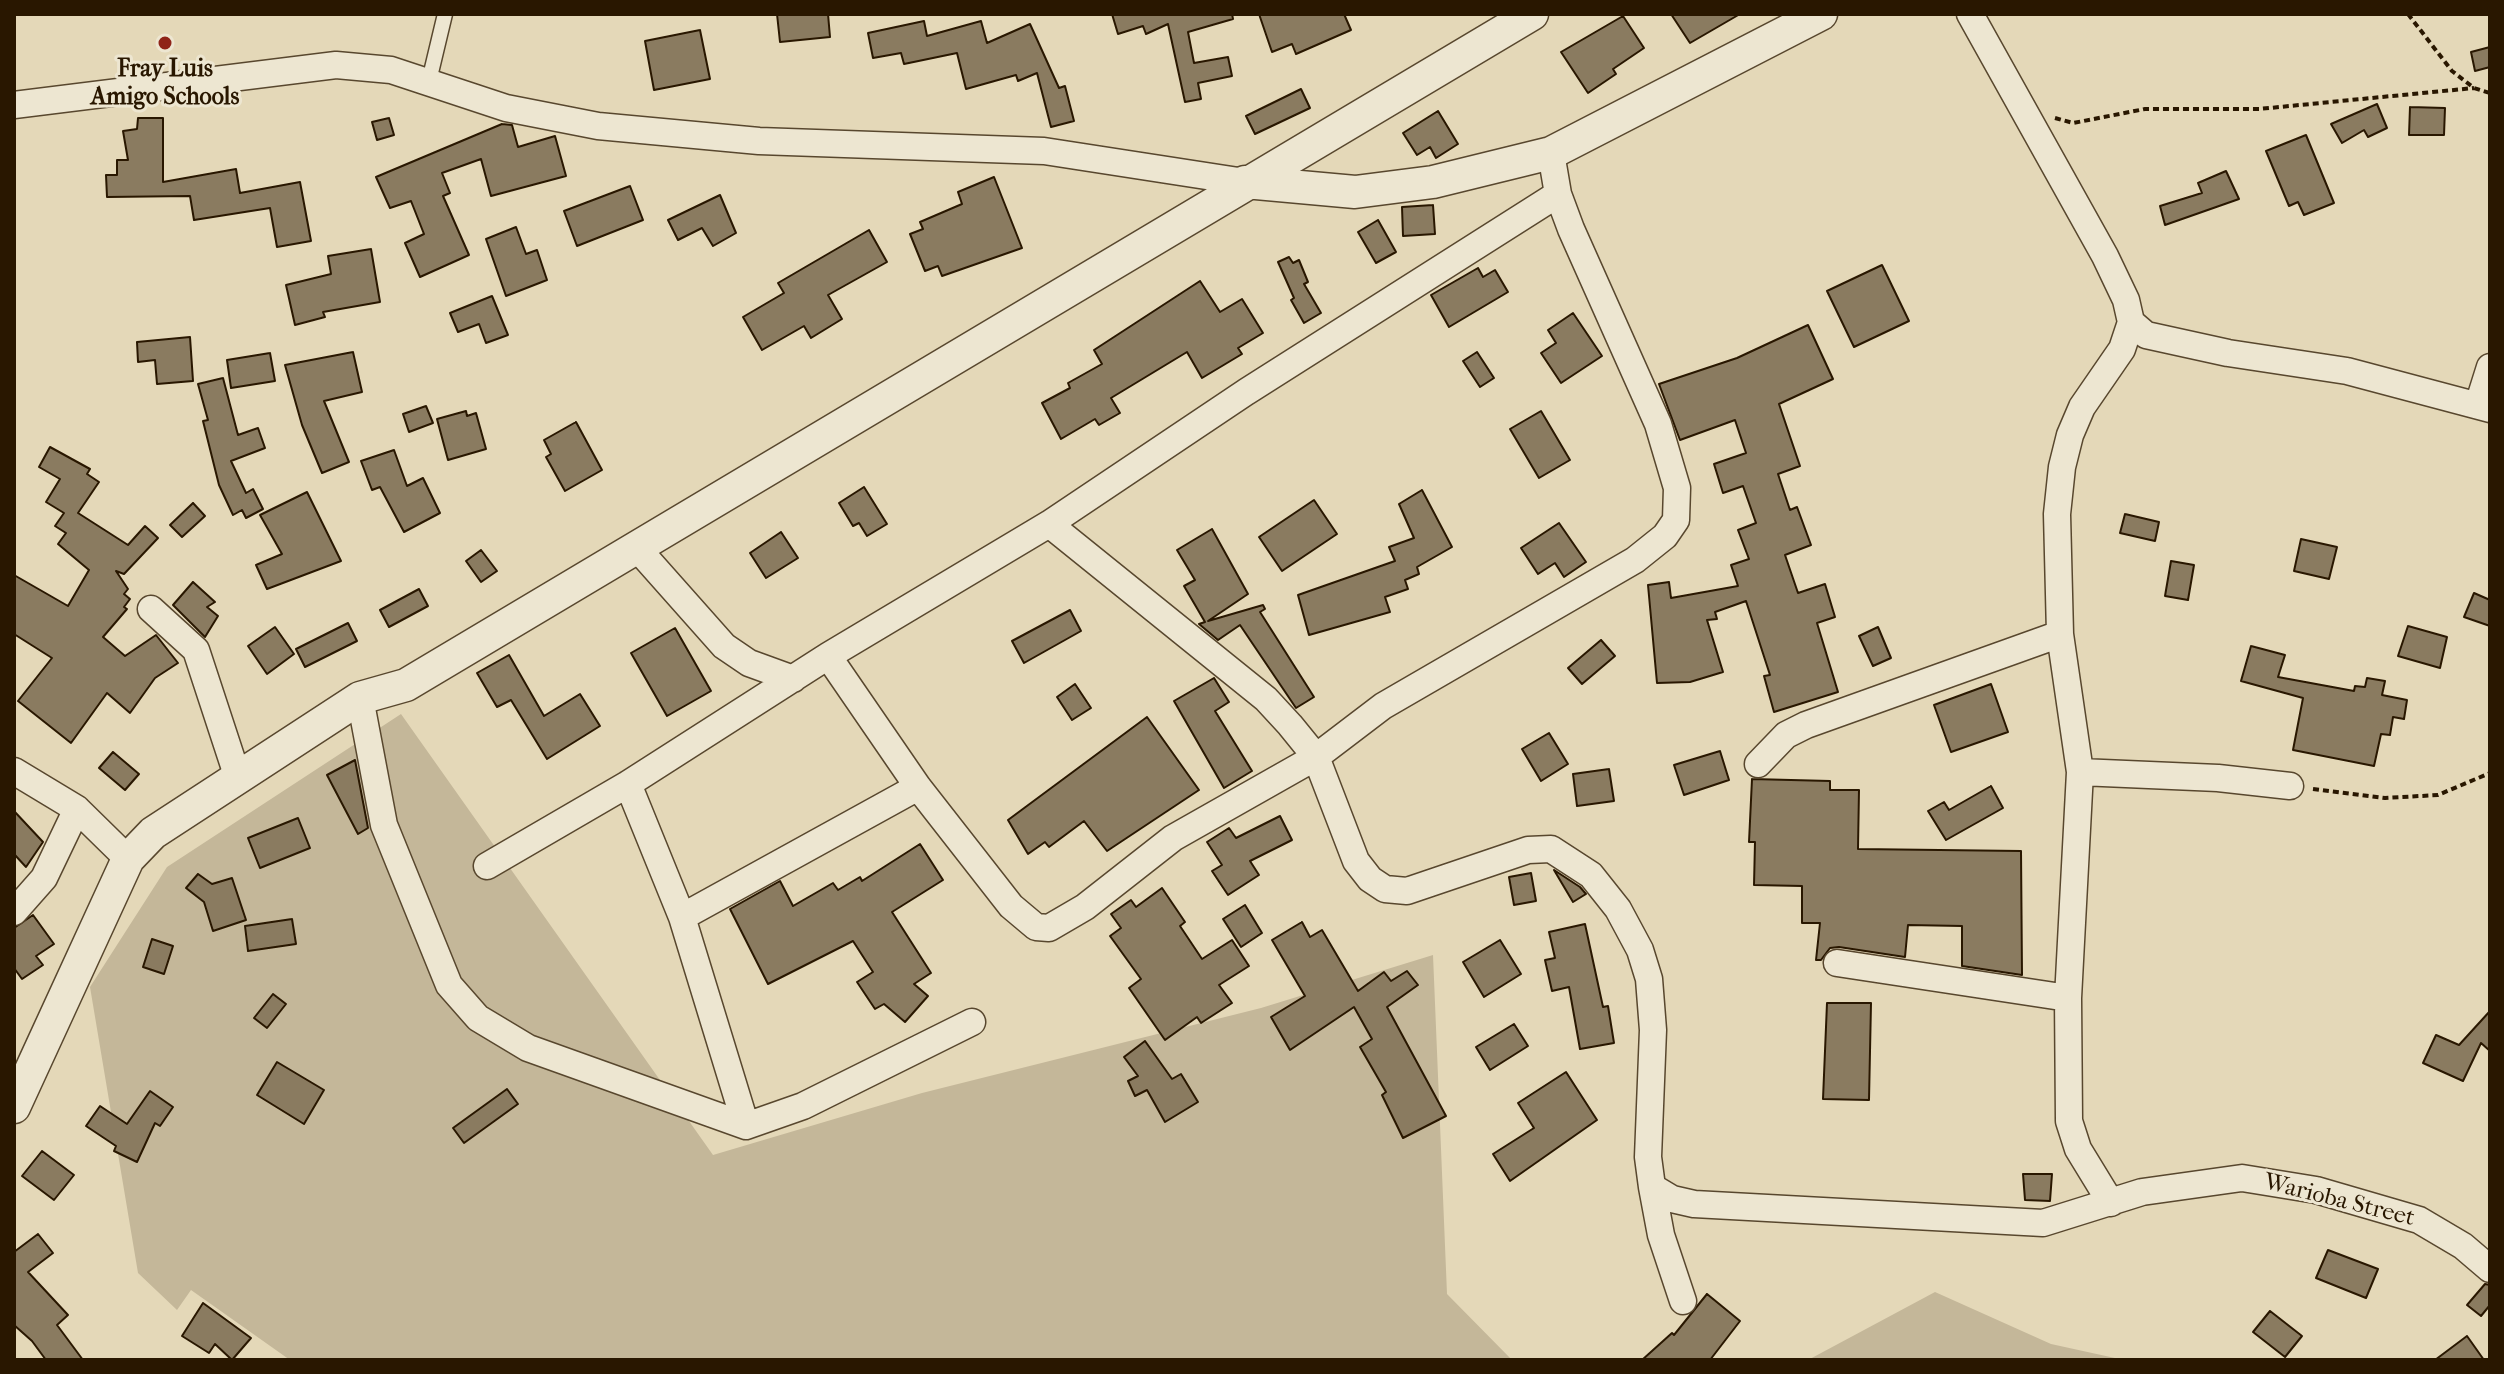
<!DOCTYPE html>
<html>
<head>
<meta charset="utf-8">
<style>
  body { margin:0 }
  #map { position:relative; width:2504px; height:1374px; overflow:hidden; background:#e4d8b8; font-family:"IM FELL French Canon",serif }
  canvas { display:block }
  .frame { position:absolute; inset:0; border:16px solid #291700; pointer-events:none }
</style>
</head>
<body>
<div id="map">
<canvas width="2504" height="1374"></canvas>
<div class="frame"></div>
</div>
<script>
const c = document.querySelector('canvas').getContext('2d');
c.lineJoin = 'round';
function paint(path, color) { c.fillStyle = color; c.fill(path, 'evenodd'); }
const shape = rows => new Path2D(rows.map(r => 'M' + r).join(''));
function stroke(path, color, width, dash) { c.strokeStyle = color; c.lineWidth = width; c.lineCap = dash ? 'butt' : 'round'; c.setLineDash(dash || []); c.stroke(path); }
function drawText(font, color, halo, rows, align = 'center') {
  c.font = font + ' "IM FELL French Canon",serif'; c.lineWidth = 6; c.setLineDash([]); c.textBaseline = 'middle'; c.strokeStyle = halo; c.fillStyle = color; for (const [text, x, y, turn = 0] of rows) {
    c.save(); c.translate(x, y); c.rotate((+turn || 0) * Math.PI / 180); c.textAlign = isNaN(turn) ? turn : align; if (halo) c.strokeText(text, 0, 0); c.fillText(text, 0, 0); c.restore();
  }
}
const green = shape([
  [401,714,713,1155,922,1093,1261,1008,1433,955,1447,1294,1512,1360,290,1360,191,1290,177,1310,138,1273,90,987,167,867],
  [1935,1292,2051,1344,2124,1360,1808,1360]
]);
const building = shape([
  [777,14,828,14,830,37,780,42,777,14],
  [1112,14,1232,14,1233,19,1188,32,1194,63,1228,57,1232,76,1198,83,1201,99,1185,102,1168,24,1146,34,1143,26,1118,34,1112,14],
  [1259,14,1344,14,1351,30,1296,54,1292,44,1272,52,1259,14],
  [1671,14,1740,14,1690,43,1671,14],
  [1623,16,1644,48,1613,69,1616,74,1588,93,1561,52,1623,16],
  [924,21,927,36,981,21,987,43,1030,24,1059,88,1065,86,1074,121,1051,127,1037,73,1018,81,1016,75,966,89,957,53,904,64,901,53,873,58,868,33,924,21],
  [700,30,710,79,654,90,645,41,700,30],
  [2490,47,2490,67,2475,71,2471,52,2490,47],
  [1301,89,1310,108,1255,134,1246,116,1301,89],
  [2377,104,2387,128,2368,137,2364,130,2342,143,2331,124,2377,104],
  [2410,107,2445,108,2444,135,2409,135,2410,107],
  [1438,111,1458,144,1436,158,1430,147,1417,155,1403,133,1438,111],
  [138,118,163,118,163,182,236,169,240,193,300,182,311,241,277,247,270,208,194,220,190,196,107,197,106,175,117,175,117,160,128,160,123,131,137,129,138,118],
  [389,118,394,135,377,140,372,122,389,118],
  [502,124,512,125,518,147,555,136,566,176,491,196,481,159,442,173,450,193,443,196,469,255,420,277,405,243,424,234,411,201,390,208,376,177,502,124],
  [2306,135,2334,203,2304,215,2298,202,2289,206,2266,151,2306,135],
  [2226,171,2239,199,2165,225,2160,206,2202,193,2198,183,2226,171],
  [994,177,1022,248,942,276,938,266,925,271,910,234,923,229,920,222,962,204,958,192,994,177],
  [630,186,643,220,577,246,564,211,630,186],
  [720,195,736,233,713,246,702,228,678,240,668,220,720,195],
  [1433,205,1435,234,1403,236,1402,207,1433,205],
  [1378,220,1396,252,1376,263,1358,232,1378,220],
  [516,227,526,254,537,250,547,280,506,296,486,239,516,227],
  [869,230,887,262,828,295,842,319,811,338,804,326,762,350,743,317,784,293,778,283,869,230],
  [371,249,380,302,323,312,325,317,295,325,286,285,331,274,328,256,371,249],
  [1289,257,1293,263,1299,260,1308,282,1304,284,1321,313,1304,323,1291,300,1294,298,1278,262,1289,257],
  [1882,265,1909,321,1854,347,1827,291,1882,265],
  [1478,268,1483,277,1495,270,1508,292,1449,327,1431,295,1478,268],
  [1200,281,1220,312,1242,299,1263,333,1238,348,1242,354,1202,378,1187,352,1111,398,1120,413,1099,425,1095,419,1061,439,1042,403,1070,388,1068,383,1102,364,1094,350,1200,281],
  [492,296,508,335,486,343,479,324,458,332,450,313,492,296],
  [1573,313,1602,356,1561,383,1541,353,1556,343,1548,330,1573,313],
  [1808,325,1833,379,1779,404,1800,466,1778,474,1790,510,1797,507,1811,545,1785,555,1798,593,1825,584,1835,617,1817,623,1838,692,1774,712,1764,676,1770,675,1746,601,1715,612,1717,619,1707,620,1723,672,1690,682,1657,683,1648,585,1669,582,1671,598,1738,586,1731,565,1749,559,1738,530,1756,523,1743,486,1723,493,1714,464,1746,453,1735,420,1680,440,1659,384,1737,358,1808,325],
  [190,337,193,381,157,384,155,360,138,362,137,342,190,337],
  [353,352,362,392,324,401,349,462,322,473,302,425,285,365,353,352],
  [1477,352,1494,378,1480,387,1463,361,1477,352],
  [270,353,275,381,231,388,227,360,270,353],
  [223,378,238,435,258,428,265,448,231,461,246,493,253,489,263,509,246,518,242,510,233,515,219,485,203,421,208,420,198,384,223,378],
  [426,406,433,423,409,432,403,414,426,406],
  [466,411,467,416,476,413,486,449,448,460,437,419,466,411],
  [1541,411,1570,460,1539,478,1510,429,1541,411],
  [576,422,602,470,565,491,546,457,551,454,544,440,576,422],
  [50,447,90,469,87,474,99,482,78,513,128,545,145,526,158,538,124,574,116,571,128,589,124,594,130,599,124,607,127,609,103,637,125,656,156,635,178,663,155,678,130,713,107,693,71,743,18,701,52,658,14,634,14,575,68,606,89,570,58,544,66,533,55,526,64,513,46,502,60,479,39,467,50,447],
  [394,450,407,486,423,478,440,513,404,532,380,487,372,490,361,461,394,450],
  [864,487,887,524,867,536,859,523,853,526,839,503,864,487],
  [1422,490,1452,547,1417,567,1419,574,1405,580,1408,589,1385,597,1390,612,1309,635,1298,595,1395,561,1389,547,1414,538,1399,504,1422,490],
  [307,492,341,561,267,589,256,565,282,554,260,515,307,492],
  [1314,500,1337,534,1282,571,1259,537,1314,500],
  [193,503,205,516,182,537,170,525,193,503],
  [2125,514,2159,522,2155,541,2120,533,2125,514],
  [1559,523,1586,562,1564,577,1555,563,1538,574,1521,548,1559,523],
  [1212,529,1248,594,1208,621,1263,605,1265,609,1260,612,1314,697,1296,708,1240,625,1218,640,1199,624,1205,622,1184,586,1195,580,1177,550,1212,529],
  [781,532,798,558,766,578,750,553,781,532],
  [2301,539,2337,547,2329,579,2294,571,2301,539],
  [481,550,497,571,481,582,466,561,481,550],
  [2171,561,2194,565,2188,600,2165,596,2171,561],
  [193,582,215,602,207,607,218,616,205,637,173,605,193,582],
  [419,589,428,606,389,627,380,610,419,589],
  [2474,593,2490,600,2490,626,2464,617,2474,593],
  [1070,610,1081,631,1024,663,1012,641,1070,610],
  [348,623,357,641,305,667,296,649,348,623],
  [2408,626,2447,637,2440,668,2398,656,2408,626],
  [275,627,294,654,267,674,248,646,275,627],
  [1878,627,1891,658,1873,666,1859,636,1878,627],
  [675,628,711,691,667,716,631,653,675,628],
  [1601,640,1615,656,1582,684,1568,668,1601,640],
  [2251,646,2285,655,2278,677,2354,691,2355,686,2365,687,2367,678,2385,681,2382,695,2407,700,2404,719,2393,717,2390,735,2381,734,2374,766,2293,750,2303,698,2241,681,2251,646],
  [509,655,544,716,580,694,600,726,547,759,511,700,497,707,477,673,509,655],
  [1214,678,1229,702,1215,711,1252,771,1224,788,1174,701,1214,678],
  [1075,684,1091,708,1072,720,1057,697,1075,684],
  [1991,684,2008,732,1951,752,1934,705,1991,684],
  [1147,717,1199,790,1107,851,1084,821,1049,847,1045,842,1028,854,1008,820,1147,717],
  [1549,733,1568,764,1541,781,1522,749,1549,733],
  [1720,751,1729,780,1684,795,1674,765,1720,751],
  [113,752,139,774,125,790,99,768,113,752],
  [355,760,368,828,358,834,327,775,355,760],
  [1609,769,1614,801,1577,806,1573,774,1609,769],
  [1752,779,1830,781,1830,790,1859,790,1858,849,2021,851,2022,975,1962,966,1962,926,1908,925,1905,957,1839,947,1830,948,1821,960,1816,960,1820,923,1802,923,1802,886,1754,885,1755,842,1749,842,1752,779],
  [1991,786,2003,808,1946,840,1928,811,1944,802,1949,810,1991,786],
  [14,811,43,842,26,867,14,854,14,811],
  [1280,816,1292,840,1250,861,1259,875,1228,895,1212,871,1222,865,1207,842,1229,828,1236,838,1280,816],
  [298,818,310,848,260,868,248,838,298,818],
  [920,844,943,880,892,912,931,973,914,984,928,996,905,1022,884,1004,875,1009,857,982,873,972,853,941,768,984,730,909,780,881,793,906,833,883,838,890,860,877,862,881,920,844],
  [1554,870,1580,887,1586,894,1573,902,1554,870],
  [1531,873,1536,901,1514,905,1509,877,1531,873],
  [198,874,212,884,232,878,246,920,213,931,204,902,186,888,198,874],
  [1162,888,1185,922,1180,926,1202,959,1232,940,1249,966,1219,985,1232,1003,1201,1023,1197,1017,1165,1040,1129,988,1141,979,1110,936,1121,928,1111,914,1131,900,1136,907,1162,888],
  [1245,905,1262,933,1241,947,1223,919,1245,905],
  [33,915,54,944,36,956,43,965,22,979,14,968,14,928,33,915],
  [292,919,296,944,248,951,245,926,292,919],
  [1302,922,1310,937,1322,930,1358,991,1384,972,1391,981,1407,971,1418,985,1387,1007,1446,1116,1403,1138,1382,1095,1386,1092,1360,1047,1372,1039,1354,1007,1290,1050,1271,1017,1305,996,1272,940,1302,922],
  [1585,924,1603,1007,1608,1006,1614,1043,1580,1049,1569,987,1552,991,1545,960,1555,958,1549,932,1585,924],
  [152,939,173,946,164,974,143,967,152,939],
  [1500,940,1521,974,1484,997,1463,962,1500,940],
  [273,994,286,1004,267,1028,254,1018,273,994],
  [1827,1003,1871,1003,1869,1100,1823,1099,1827,1003],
  [2490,1011,2490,1051,2481,1043,2463,1081,2423,1063,2436,1035,2459,1045,2490,1011],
  [1514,1024,1528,1046,1490,1070,1476,1047,1514,1024],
  [1145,1041,1172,1079,1181,1074,1198,1102,1165,1122,1147,1090,1135,1096,1128,1081,1138,1076,1124,1057,1145,1041],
  [277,1062,324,1090,304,1124,257,1095,277,1062],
  [1566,1072,1597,1120,1510,1181,1493,1154,1534,1128,1518,1103,1566,1072],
  [507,1089,518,1104,464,1143,453,1128,507,1089],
  [150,1091,173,1107,160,1126,155,1123,137,1162,114,1151,116,1146,86,1126,100,1106,127,1124,150,1091],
  [42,1151,74,1175,54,1200,22,1176,42,1151],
  [2023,1174,2052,1174,2050,1201,2025,1200,2023,1174],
  [38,1234,53,1253,28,1272,68,1315,57,1325,83,1360,46,1360,32,1341,14,1325,14,1252,38,1234],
  [2328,1250,2378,1269,2366,1298,2316,1278,2328,1250],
  [2485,1284,2490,1285,2490,1305,2481,1316,2467,1305,2485,1284],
  [1707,1294,1740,1321,1710,1360,1642,1360,1672,1333,1674,1335,1707,1294],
  [203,1303,251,1338,232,1360,215,1344,209,1353,182,1336,203,1303],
  [2270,1311,2302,1336,2285,1357,2253,1332,2270,1311],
  [2467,1336,2484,1360,2435,1360,2467,1336]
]);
const path = shape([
  [2408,14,2452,71,2474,88,2490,93],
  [2055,118,2073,123,2145,109,2259,109,2474,88],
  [2313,789,2385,798,2438,795,2490,773]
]);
const service = shape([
  [429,81,445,14]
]);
const minor = shape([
  [1970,14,2105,256,2126,300,2131,322,2122,349,2082,407,2070,435,2062,467,2057,514,2060,634,2080,772,2068,998,2069,1121,2078,1149,2111,1203],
  [14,105,336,65,391,70,506,108,598,126,759,141,1044,151,1245,182],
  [2131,322,2146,335,2228,353,2347,371,2490,409],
  [2478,405,2490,367],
  [1049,524,1266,699,1290,725,1316,757,1356,861,1370,879,1385,889,1407,891,1528,850,1551,849,1591,875,1618,909,1640,950,1649,979,1653,1030,1648,1157,1652,1187,1672,1199,1694,1204,2043,1223,2142,1192,2242,1178,2316,1190,2419,1220,2463,1246,2490,1269],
  [637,548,724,646,749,663,793,679],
  [151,609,196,650,237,775],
  [828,656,918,787,1011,906,1036,927,1049,928,1085,907,1173,838,1316,757,1383,706,1635,560,1665,536,1676,520,1677,488,1658,424,1571,229,1558,194,1551,153],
  [360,698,384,825,449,985,478,1018,528,1048,746,1126,803,1106,972,1022],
  [1758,764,1786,735,1806,725,2060,634],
  [14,771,77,809,128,859],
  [2080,772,2218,778,2290,786],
  [628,784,682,917,746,1126],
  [487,866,628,784,828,656,1049,524,1246,392,1558,194],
  [14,912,44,878,77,809],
  [682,917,918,787],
  [1837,963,2068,998],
  [1652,1187,1661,1235,1683,1301]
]);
const tertiary = shape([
  [1245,182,1355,192,1433,182,1551,153,1821,14],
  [14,1107,128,859,153,833,360,698,406,685,1532,14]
]);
const markers = [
  [165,43,8,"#8f2418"]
];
const poiNames = [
  ["Fray Luis",165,70],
  ["Amigo Schools",165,98]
];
const streetNames = [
  ["Warioba Street",2339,1201,14]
];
paint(green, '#c4b799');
paint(building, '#8a7b60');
stroke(building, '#291700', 2);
stroke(service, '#58472e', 17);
stroke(minor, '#58472e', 29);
stroke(tertiary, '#58472e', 35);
stroke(path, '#291700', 4, [6, 4]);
stroke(service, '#ede6d1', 14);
stroke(minor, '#ede6d1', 26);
stroke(tertiary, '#ede6d1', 32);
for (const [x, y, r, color] of markers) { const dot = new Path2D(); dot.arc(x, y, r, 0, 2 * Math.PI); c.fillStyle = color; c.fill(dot); stroke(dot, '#ede6d1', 3); }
drawText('bold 24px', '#291700', '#ede6d1', poiNames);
drawText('24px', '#291700', '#ede6d1', streetNames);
</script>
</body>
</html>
